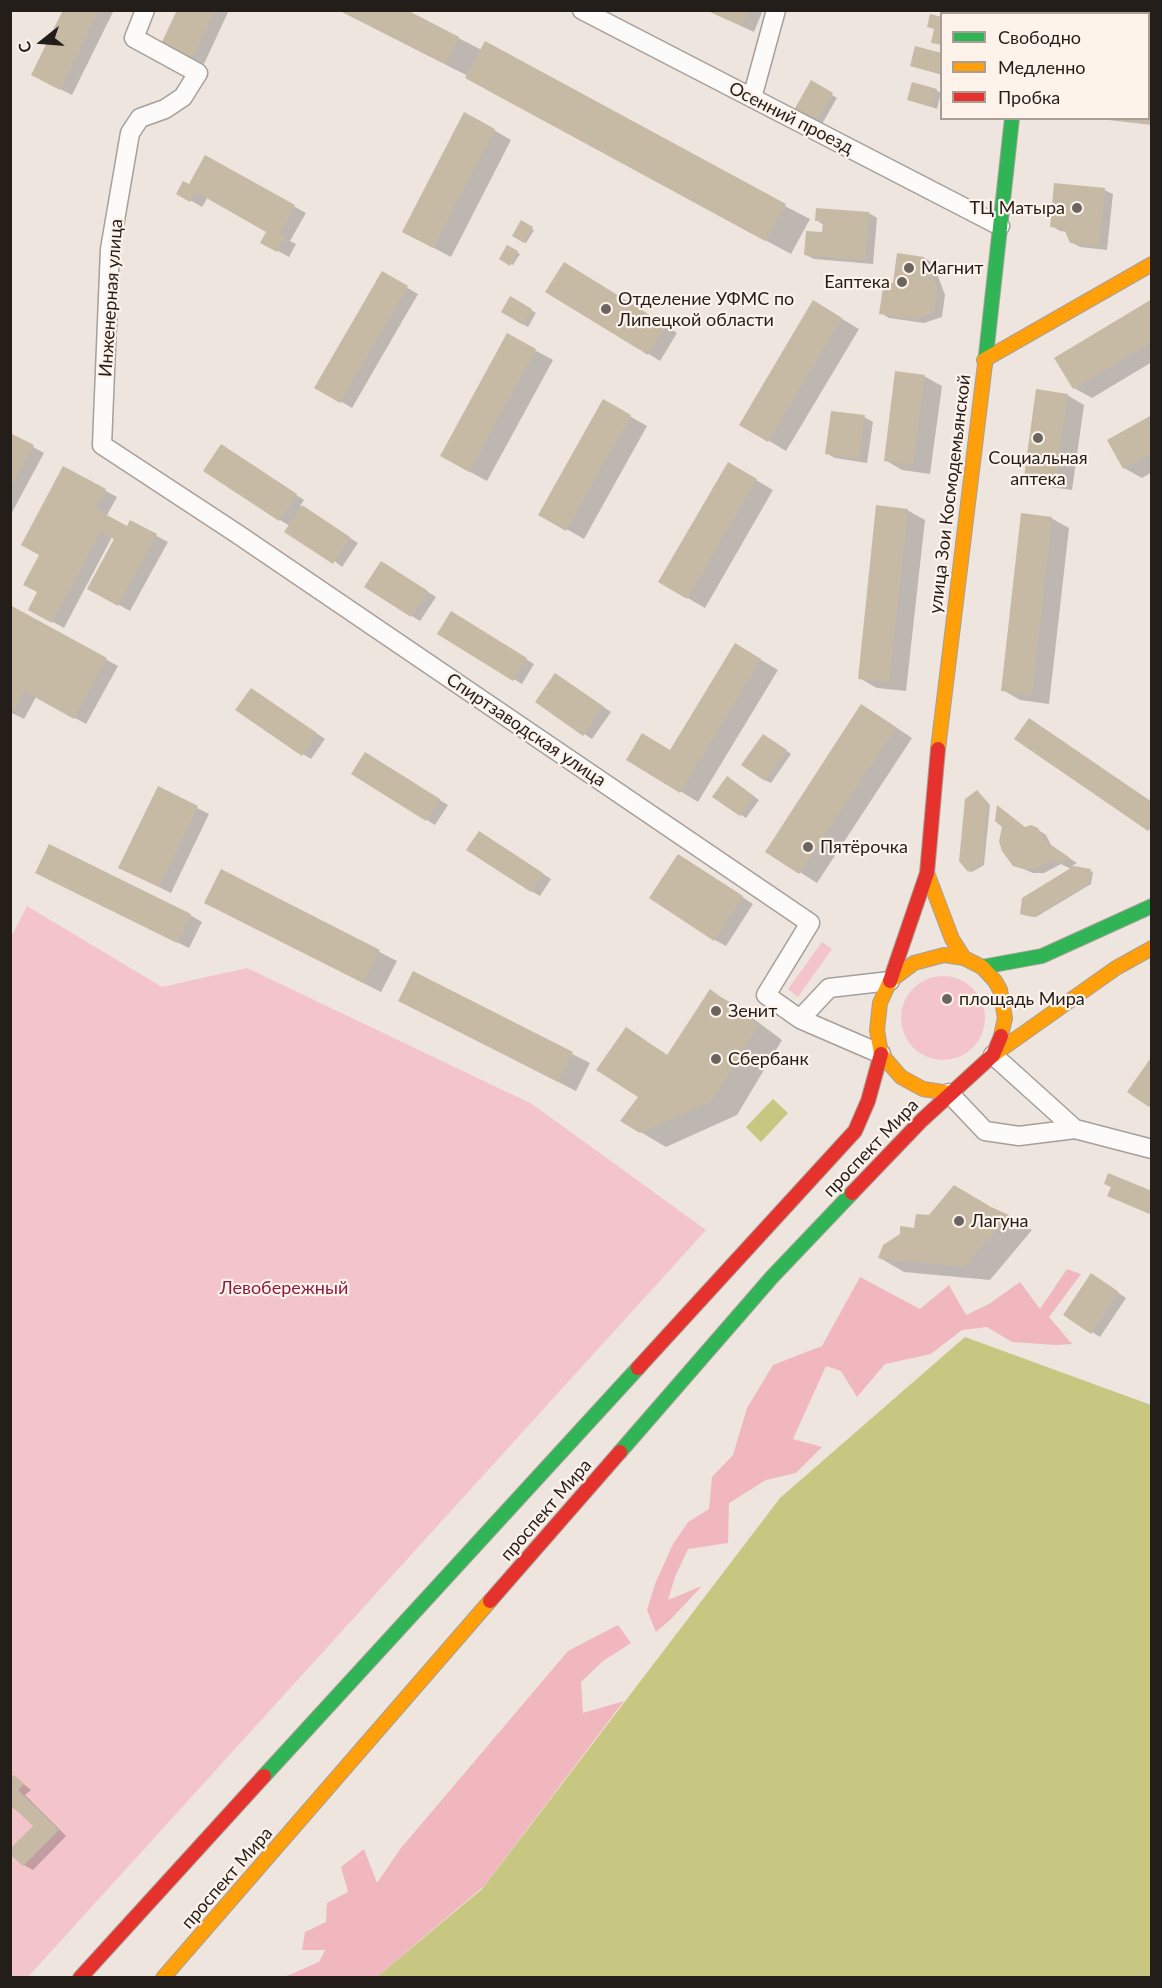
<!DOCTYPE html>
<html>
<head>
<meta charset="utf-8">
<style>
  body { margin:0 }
  #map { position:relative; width:1162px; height:1988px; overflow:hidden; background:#eee5de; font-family:Lato,sans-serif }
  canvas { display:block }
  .frame { position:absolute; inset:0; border:12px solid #241e1a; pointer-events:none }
  .legend { position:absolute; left:940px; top:12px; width:210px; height:108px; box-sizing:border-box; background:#fdf3eb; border:2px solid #a69e97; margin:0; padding:8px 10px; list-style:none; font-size:18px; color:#241e1a }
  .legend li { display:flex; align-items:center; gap:12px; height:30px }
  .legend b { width:30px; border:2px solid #a69e97 }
  .north { position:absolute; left:12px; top:12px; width:60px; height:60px; -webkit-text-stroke:4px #fdf3eb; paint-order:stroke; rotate:253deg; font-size:16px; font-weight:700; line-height:24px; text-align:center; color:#241e1a }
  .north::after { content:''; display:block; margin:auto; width:21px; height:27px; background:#241e1a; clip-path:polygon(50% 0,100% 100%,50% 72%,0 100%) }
</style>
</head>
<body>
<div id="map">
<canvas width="1162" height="1988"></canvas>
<div class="frame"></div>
<ul class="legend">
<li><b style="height:8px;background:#30b455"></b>Свободно</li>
<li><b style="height:8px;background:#ff9f0a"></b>Медленно</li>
<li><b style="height:8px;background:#e5322d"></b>Пробка</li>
</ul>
<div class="north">С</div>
</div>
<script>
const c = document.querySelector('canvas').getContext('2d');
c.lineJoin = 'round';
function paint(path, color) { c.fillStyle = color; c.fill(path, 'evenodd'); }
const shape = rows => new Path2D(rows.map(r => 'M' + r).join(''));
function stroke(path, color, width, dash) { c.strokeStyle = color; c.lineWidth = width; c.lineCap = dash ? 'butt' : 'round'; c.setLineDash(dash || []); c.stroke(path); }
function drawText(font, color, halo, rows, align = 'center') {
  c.font = font + ' Lato,sans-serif'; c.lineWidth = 4.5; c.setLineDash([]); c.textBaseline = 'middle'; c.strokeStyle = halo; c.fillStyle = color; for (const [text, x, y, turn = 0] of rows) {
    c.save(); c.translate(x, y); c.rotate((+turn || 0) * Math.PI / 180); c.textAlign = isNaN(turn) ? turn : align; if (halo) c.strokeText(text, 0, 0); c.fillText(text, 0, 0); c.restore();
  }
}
const green = shape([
  [27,906,162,987,247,968,532,1104,706,1230,27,1978,10,1977,10,939],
  [822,942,832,949,798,997,788,989],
  '901 1018a42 42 0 1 1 84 0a42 42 0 1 1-84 0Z'
]);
const forest = shape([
  [1067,1269,1081,1274,1049,1317,1072,1344,1056,1345,1012,1342,987,1327,962,1330,931,1354,885,1364,857,1397,841,1371,826,1366,793,1439,822,1447,796,1473,766,1480,729,1503,728,1543,688,1549,675,1577,668,1600,702,1586,670,1620,656,1632,647,1610,655,1584,673,1544,688,1522,709,1509,712,1477,733,1455,747,1408,773,1365,822,1346,860,1277,920,1309,949,1285,966,1315,989,1304,1020,1282,1040,1309],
  [618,1625,631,1643,603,1661,581,1682,583,1713,624,1701,484,1886,377,1977,282,1978,319,1962,325,1950,302,1950,305,1932,326,1922,327,1903,348,1892,341,1867,364,1849,377,1883,401,1848,568,1651]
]);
const water = shape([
  [773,1099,788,1113,761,1142,746,1127],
  [965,1337,1151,1405,1151,1977,377,1977,482,1889,780,1498]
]);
const shadow = shape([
  [64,10,114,10,72,95,44,81],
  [179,10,229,10,204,64,174,50],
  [338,10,404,10,810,219,791,254,491,92,468,76],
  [706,10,763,10,754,32],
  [1152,10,1152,125,1091,118,1148,118,1148,14],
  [942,55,942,75,912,66],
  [811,82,837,98,822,124,796,109],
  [936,90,941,93,937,109,909,99],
  [494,130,511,140,451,257,421,241],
  [205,157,306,213,290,241,296,244,289,257,262,242,268,231,208,197,202,207,178,193,189,186],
  [1104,190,1113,194,1107,250,1080,247,1071,242,1067,232,1060,231,1052,226],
  [869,213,877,218,873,264,814,259,806,255,824,234,824,225,816,220],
  [522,223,534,230,526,243,514,236],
  [508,247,520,254,513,265,501,259],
  [924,258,933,263,945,295,942,317,924,323,889,318,881,313,894,284],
  [576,270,677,333,660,361,649,354],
  [382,273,418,294,352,408,316,387],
  [511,298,536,313,528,327,503,312],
  [1152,300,1152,362,1092,398,1074,388,1056,358],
  [814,302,859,329,786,451,741,424],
  [507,335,553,360,487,481,459,466],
  [924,376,942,386,930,474,902,470,885,460],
  [1067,395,1084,405,1072,490,1043,486,1026,476],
  [603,401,647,426,584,539,540,514],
  [1152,416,1152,472,1142,478,1124,468],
  [864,417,873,422,867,463,835,458,826,453],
  [10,434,44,453,10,516],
  [229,451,304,500,300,506,358,543,342,567,290,526,280,520],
  [729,464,773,490,705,608,660,582],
  [64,468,117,497,106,517,127,528,131,522,168,542,130,611,89,588,115,539,112,537,64,628,30,609,39,592,41,555],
  [907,510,925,520,906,691,877,688,859,678],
  [1051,518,1069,528,1049,704,1020,700,1003,690],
  [390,567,436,597,420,621,366,587],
  [10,607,118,666,86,724,36,697,24,719,10,712],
  [451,613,534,664,522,684,439,633],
  [736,645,778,670,698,802,628,759,671,752],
  [563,680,611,712,592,739,584,734],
  [260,695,325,739,311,759,303,754],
  [879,716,912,738,817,883,767,851],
  [769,739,791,754,771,783,765,780],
  [373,759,448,805,435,825,353,773],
  [732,781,759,800,746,818,714,797],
  [158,788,209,814,171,893,132,874],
  [979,793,990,805,984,865,972,872,969,871],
  [1026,828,1037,829,1046,835,1052,847,1077,863,1072,866,1093,872,1091,884,1036,917,1024,915,1071,869,1061,864,1044,873,1033,873,1014,865],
  [487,837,551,879,540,896,531,891],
  [690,863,753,904,726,946,715,940],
  [222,871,397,961,381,992,223,912],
  [48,879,190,915,202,922,189,948],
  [414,973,590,1063,576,1091,417,1010],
  [710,991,735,1005,782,1040,737,1115,666,1147,622,1121,640,1096,626,1029,669,1056],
  [995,1210,1032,1230,990,1280,904,1272,880,1258,930,1217],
  [1099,1280,1126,1298,1100,1337,1092,1332],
  [15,1777,31,1790,25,1795,66,1836,33,1870,24,1865,10,1851,35,1826,10,1805,10,1781]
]);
const building = shape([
  [63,10,99,10,60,90,31,75],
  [177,10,215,10,192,59,161,44],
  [339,10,407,10,459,37,445,64],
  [706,10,749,10,742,26],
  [1093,10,1152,10,1152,124,1118,120,1118,118,1148,118,1148,14,1092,14],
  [930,14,942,17,942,45,931,43,934,29,927,27],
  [485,41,786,204,765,241,465,78],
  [915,46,942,53,940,74,910,66],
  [811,80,833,93,816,123,794,110],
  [912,82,937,89,931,107,907,100],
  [464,112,495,129,433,248,402,232],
  [205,155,295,205,280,233,285,236,277,252,260,243,266,232,196,192,190,202,176,194,183,181,189,184],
  [1054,183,1105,188,1099,246,1070,243,1065,231,1062,228,1050,227],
  [816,208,869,212,865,260,804,255,806,231,822,232,823,221,815,221],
  [521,220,533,227,524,243,512,236],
  [507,245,518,251,510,266,499,259],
  [897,253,924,257,937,289,934,312,915,319,879,314,884,281,893,283],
  [564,262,666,325,648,355,545,292],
  [382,271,408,286,340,403,314,388],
  [510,296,532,309,523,325,501,312],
  [1152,299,1152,342,1073,389,1054,358],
  [813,300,842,318,768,442,739,425],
  [507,333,536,349,469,472,440,456],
  [895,371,925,375,913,465,884,461],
  [1036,389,1068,394,1055,481,1024,477],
  [603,399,631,415,566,531,538,515],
  [831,411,865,415,859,459,825,454],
  [1152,415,1152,453,1123,469,1107,440],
  [10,433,34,445,10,488],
  [221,444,297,494,279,521,203,471],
  [728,462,757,479,687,599,658,582],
  [63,466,106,489,96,509,127,526,130,520,157,534,118,606,87,589,114,539,100,532,52,623,28,610,37,592,23,585,39,555,21,545],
  [302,505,350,537,333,564,284,532],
  [876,505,908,509,889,682,858,679],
  [1021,513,1052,517,1032,695,1001,691],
  [381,561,428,591,411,617,364,587],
  [10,605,107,658,74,719,24,691,12,714,10,713],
  [451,611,527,658,513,681,437,634],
  [735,643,761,659,680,793,626,760,642,733,670,750],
  [555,673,603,706,583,736,535,702],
  [251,688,317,733,302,756,235,710],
  [861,704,896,727,799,874,765,852],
  [1029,718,1152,802,1152,827,1148,831,1014,739],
  [763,734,787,750,765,781,741,765],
  [365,752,440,799,426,821,351,774],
  [727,776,754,796,740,816,712,797],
  [158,786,198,806,159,887,118,868],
  [977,790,988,803,982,864,968,872,959,861,965,799],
  [997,805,1025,827,1031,825,1038,828,1044,840,1070,858,1060,864,1052,860,1034,869,1023,869,1013,866,1002,851,999,841,1002,827,995,821],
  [479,831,543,873,531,892,466,850],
  [49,844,191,914,177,943,35,873],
  [678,854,743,896,714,941,649,898],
  [1074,866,1091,869,1089,883,1033,917,1020,914,1022,898],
  [221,869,380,950,363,983,204,903],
  [413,971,573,1052,558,1082,398,1001],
  [710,989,758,1025,712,1101,640,1133,620,1121,638,1097,596,1070,626,1027,667,1055],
  [1152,1056,1152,1103,1149,1107,1127,1092],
  [1108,1173,1152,1191,1152,1215,1107,1196,1111,1187,1104,1184],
  [954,1185,991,1207,1009,1215,964,1267,878,1258,883,1245,900,1234,900,1226,914,1228,916,1214,929,1215],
  [1091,1273,1119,1292,1091,1334,1063,1315],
  [14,1775,24,1784,18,1790,59,1830,23,1866,10,1854,10,1849,33,1826,10,1804,10,1779]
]);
const street = shape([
  [145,10,134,38,198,73,183,97,165,109,140,118,130,133,110,249,102,445,236,533,810,923,766,995,800,1019,829,988,890,981],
  [582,10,1000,226],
  [752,98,776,10],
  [800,1019,881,1054],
  [993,1055,1075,1129],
  [949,1093,985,1131,1019,1136,1075,1129,1152,1149]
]);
const fast = shape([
  [985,364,1012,118],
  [982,967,1042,956,1152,906],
  [620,1452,772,1277,852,1193],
  [264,1776,638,1368]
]);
const slow = shape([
  [984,360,1152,264],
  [938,749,985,364],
  [927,873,952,939,964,958],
  [993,1055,1116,968,1152,948],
  [949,1093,923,1089,901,1077,881,1054,877,1030,880,1003,890,981,914,963,944,955,964,958,982,967,995,981,1000,990,1005,1018,1001,1036],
  [163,1978,490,1601]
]);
const jam = shape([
  [1023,14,1024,10],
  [890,981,927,873,938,749],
  [852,1193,922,1120,993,1055,1001,1036],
  [638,1368,855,1131,868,1101,881,1054],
  [490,1601,620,1452],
  [80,1978,264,1776]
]);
const markers = [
  [1077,208,6,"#6b645f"],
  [909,268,6,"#6b645f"],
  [902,282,6,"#6b645f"],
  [606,309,6,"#6b645f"],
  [1038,438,6,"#6b645f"],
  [808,847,6,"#6b645f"],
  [947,999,6,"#6b645f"],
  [716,1011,6,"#6b645f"],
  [716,1059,6,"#6b645f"],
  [959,1221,6,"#6b645f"]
];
const streetNames = [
  ["Осенний проезд",791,118,27],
  ["Инженерная улица",111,298,-86],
  ["улица Зои Космодемьянской",950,494,-83],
  ["Спиртзаводская улица",526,730,34],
  ["проспект Мира",871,1148,-46],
  ["проспект Мира",546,1510,-49],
  ["проспект Мира",227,1878,-49]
];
const poiNames = [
  ["ТЦ Матыра",1065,208,"right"],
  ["Магнит",921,268],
  ["Еаптека",890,282,"right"],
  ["Отделение УФМС по",618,299],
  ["Липецкой области",618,320],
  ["Социальная",1038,458,"center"],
  ["аптека",1038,479,"center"],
  ["Пятёрочка",820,847],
  ["площадь Мира",959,999],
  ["Зенит",728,1011],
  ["Сбербанк",728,1059],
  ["Лагуна",971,1221]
];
const parkNames = [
  ["Левобережный",284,1288]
];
paint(green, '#f3c4c9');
paint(forest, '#f0b7bf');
paint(water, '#c8c782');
paint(shadow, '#0003');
paint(building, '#c6baa5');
stroke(street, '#a69f9a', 21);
stroke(fast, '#a69f9a', 16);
stroke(slow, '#a69f9a', 16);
stroke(jam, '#a69f9a', 16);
stroke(street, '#fcfbfa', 18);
stroke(fast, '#30b455', 14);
stroke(slow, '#ff9f0a', 14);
stroke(jam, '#e5322d', 14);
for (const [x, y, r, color] of markers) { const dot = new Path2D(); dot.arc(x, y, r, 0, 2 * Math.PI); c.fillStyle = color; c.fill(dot); stroke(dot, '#fdf3eb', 2); }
drawText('18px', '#241e1a', '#fdf3eb', streetNames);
drawText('18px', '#241e1a', '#fdf3eb', poiNames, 'left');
drawText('18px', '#8d1c42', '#fdf3eb', parkNames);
</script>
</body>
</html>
